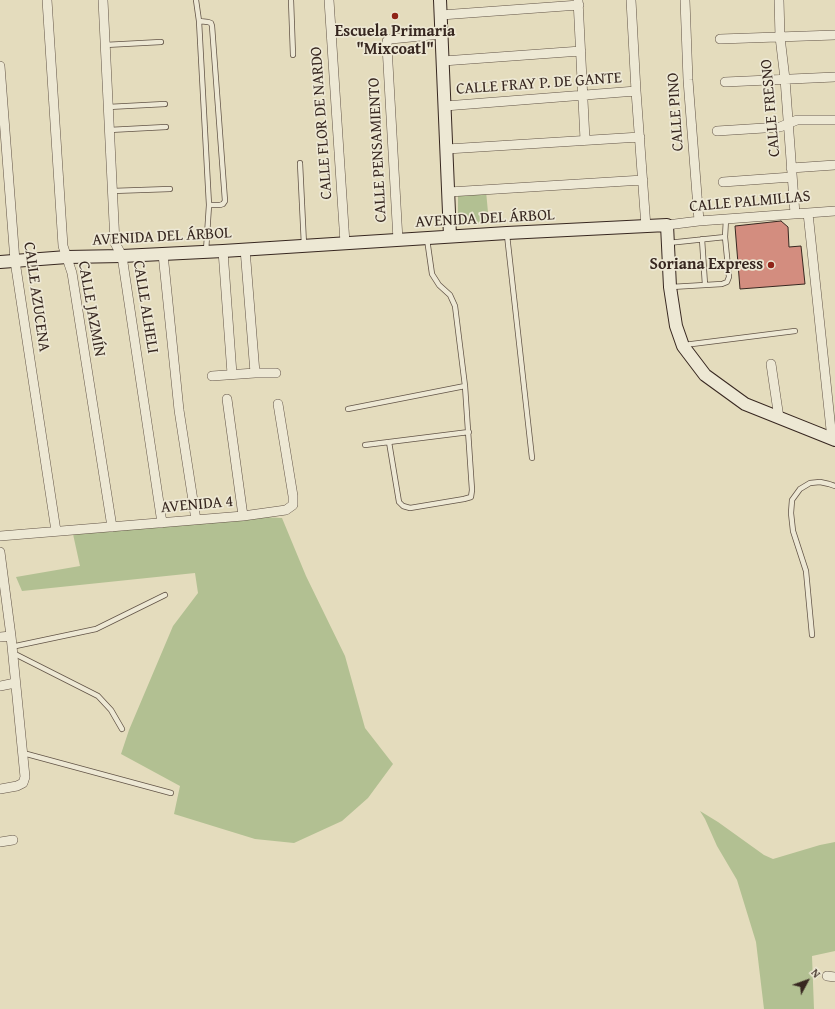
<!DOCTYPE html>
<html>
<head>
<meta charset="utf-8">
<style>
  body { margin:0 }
  #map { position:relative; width:835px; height:1009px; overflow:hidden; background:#e4dcbd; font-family:"Gentium Book Plus",serif }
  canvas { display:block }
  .north { position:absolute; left:787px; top:961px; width:40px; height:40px; -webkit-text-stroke:3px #ede8d4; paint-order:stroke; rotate:49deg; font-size:11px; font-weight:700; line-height:16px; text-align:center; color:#372720 }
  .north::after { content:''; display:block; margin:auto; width:14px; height:18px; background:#372720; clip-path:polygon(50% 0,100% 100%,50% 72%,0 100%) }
</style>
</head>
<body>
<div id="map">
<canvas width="835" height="1009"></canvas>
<div class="north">N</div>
</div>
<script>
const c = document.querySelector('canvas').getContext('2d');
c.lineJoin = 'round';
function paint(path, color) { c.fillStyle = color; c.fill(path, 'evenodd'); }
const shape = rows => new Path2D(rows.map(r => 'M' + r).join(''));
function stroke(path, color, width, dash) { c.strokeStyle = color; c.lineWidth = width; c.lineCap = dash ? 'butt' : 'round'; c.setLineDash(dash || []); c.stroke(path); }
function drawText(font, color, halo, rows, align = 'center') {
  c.font = font + ' "Gentium Book Plus",serif'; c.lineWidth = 3.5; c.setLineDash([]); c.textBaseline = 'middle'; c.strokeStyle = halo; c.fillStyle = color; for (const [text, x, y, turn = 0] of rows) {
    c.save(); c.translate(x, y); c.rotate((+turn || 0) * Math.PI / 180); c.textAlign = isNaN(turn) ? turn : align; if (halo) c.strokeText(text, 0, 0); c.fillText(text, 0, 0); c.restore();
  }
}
const green = shape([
  [486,191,489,223,458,224,458,193],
  [243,516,282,518,306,576,345,656,365,728,393,764,368,798,342,821,294,843,255,839,174,814,180,786,121,754,129,730,173,626,198,593,195,573,22,591,16,577,80,566,73,534],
  [700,811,718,822,764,855,773,859,820,845,835,842,835,951,812,956,814,1009,764,1009,756,942,737,880,717,846,705,819]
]);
const building = shape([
  [781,221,788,227,789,247,801,246,805,284,740,289,735,226,781,221]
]);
const lane = shape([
  [196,0,199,21,209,205,206,251],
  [291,0,293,55],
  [199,21,208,22,211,23,212,26,225,201,223,204,220,205,209,205],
  [105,45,161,42],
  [108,107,165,104],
  [109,130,166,127],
  [300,163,304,245],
  [112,191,170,189],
  [507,235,532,458],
  [702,239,705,285],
  [668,243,725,237],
  [671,287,722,284,727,282,729,277,725,237,726,219],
  [684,345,795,331],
  [348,409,465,386],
  [389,442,399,502,403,506,410,508,464,499,471,497,472,490,465,386,455,306,450,295,439,285,432,274,427,239],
  [365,445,469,432],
  [812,635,806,571,793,531,791,513,792,500,800,489,810,483,820,482,829,484,835,486],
  [11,647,96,629,165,595],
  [13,653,98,696,111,710,122,729],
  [23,753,171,793]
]);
const street = shape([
  [47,0,63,246,72,273,112,527],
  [103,0,115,243,122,256,162,523],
  [329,0,345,243],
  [578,0,585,140],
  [631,0,636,91,646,227],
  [685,0,688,80,699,221],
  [779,0,780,37,785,79,795,214],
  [441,15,579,5],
  [720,39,835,35],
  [443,61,581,51],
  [0,66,15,261,56,531],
  [725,82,835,77],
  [445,106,636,91],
  [717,131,780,127,797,120,835,120],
  [447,149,640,137],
  [791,168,835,165],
  [723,182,792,177],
  [449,192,643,180],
  [808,213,832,439],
  [667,225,699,221,835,211],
  [398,240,387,46,387,41,391,39,441,34],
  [245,249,255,373],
  [223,251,232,374],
  [163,254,179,410,196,520],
  [771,364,779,418],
  [212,376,255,373,276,373],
  [227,399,243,516],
  [0,536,243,516,286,510,293,505,293,496,278,404],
  [0,552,11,636,25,777,23,783,17,786,0,789],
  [0,637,11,636],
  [0,686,15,683],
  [0,842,13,840],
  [827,976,835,977]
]);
const secondary = shape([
  [440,0,450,236],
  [0,262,67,257,122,256,223,251,507,233,667,225,670,287,676,326,683,346,705,375,745,404,835,440]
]);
const markers = [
  [395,16,4,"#8f2418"],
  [771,265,4,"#8f2418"]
];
const poiNames = [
  ["Escuela Primaria",395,32],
  ["\"Mixcoatl\"",395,50],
  ["Soriana Express",763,265,"right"]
];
const streetNames = [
  ["CALLE FRAY P. DE GANTE",539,84,-4],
  ["CALLE FRESNO",771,108,-95],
  ["CALLE PINO",676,112,-94],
  ["CALLE FLOR DE NARDO",322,123,-94],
  ["CALLE PENSAMIENTO",378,150,-93],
  ["CALLE PALMILLAS",750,202,-5],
  ["AVENIDA DEL ÁRBOL",485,219,-3],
  ["AVENIDA DEL ÁRBOL",162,237,-3],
  ["CALLE AZUCENA",36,297,82],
  ["CALLE ALHELI",145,307,81],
  ["CALLE JAZMÍN",91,309,80],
  ["AVENIDA 4",197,505,-5]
];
paint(green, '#b2c092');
paint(building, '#d38d7f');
stroke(building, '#372720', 1);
stroke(lane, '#625447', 6);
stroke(street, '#625447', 10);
stroke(secondary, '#372720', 14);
stroke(lane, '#ede8d4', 4.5);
stroke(street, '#ede8d4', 9);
stroke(secondary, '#ede8d4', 12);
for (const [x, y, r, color] of markers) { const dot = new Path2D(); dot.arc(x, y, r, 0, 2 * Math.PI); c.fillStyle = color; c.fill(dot); stroke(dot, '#ede8d4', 1.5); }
drawText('bold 16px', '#372720', '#ede8d4', poiNames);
drawText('16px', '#372720', '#ede8d4', streetNames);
</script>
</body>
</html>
